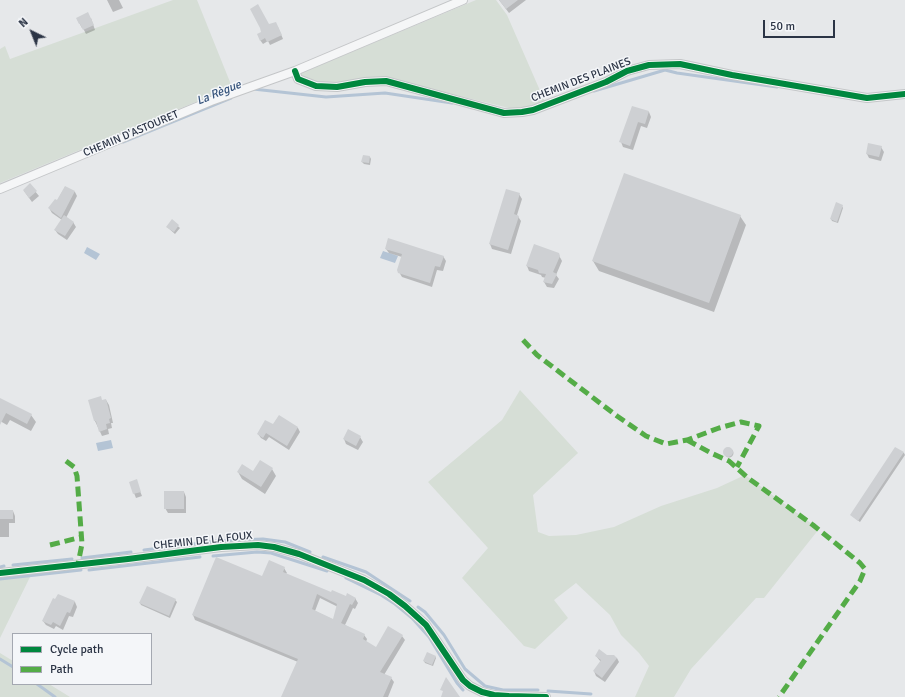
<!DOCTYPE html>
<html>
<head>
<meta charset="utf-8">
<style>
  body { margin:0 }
  #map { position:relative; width:905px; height:697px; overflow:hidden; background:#e6e8ea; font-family:Signika,sans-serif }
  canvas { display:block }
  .legend { position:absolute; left:12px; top:633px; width:140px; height:52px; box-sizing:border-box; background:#f4f6f9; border:1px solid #a4a8b1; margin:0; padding:5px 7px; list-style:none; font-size:12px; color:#2b3445 }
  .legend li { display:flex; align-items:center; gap:8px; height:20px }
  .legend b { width:20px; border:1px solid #a4a8b1 }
  .north { position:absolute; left:12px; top:12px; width:40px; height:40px; -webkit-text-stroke:3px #f4f6f9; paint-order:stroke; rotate:317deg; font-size:11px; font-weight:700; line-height:16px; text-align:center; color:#2b3445 }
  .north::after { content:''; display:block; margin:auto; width:14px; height:18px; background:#2b3445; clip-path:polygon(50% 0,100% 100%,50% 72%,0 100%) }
  .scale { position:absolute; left:763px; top:20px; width:72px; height:18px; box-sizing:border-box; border:2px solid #2b3445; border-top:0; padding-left:5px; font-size:12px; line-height:14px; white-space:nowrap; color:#2b3445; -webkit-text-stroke:3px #f4f6f9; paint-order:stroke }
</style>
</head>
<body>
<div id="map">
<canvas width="905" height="697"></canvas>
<ul class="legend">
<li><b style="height:5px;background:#00873e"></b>Cycle path</li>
<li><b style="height:5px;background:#54ac47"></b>Path</li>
</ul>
<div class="north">N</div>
<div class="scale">50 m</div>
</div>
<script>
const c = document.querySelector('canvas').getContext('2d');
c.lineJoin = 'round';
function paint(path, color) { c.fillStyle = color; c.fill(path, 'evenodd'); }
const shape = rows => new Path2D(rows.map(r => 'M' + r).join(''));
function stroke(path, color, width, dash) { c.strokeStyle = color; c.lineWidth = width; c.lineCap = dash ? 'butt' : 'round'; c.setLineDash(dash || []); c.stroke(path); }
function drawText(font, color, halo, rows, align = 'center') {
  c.font = font + ' Signika,sans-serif'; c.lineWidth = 3; c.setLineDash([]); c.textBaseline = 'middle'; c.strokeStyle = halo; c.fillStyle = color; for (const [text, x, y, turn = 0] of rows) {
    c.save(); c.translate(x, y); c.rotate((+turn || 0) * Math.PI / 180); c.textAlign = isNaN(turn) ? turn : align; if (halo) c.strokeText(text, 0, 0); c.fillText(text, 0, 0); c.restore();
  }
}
const green = shape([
  [173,0,197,0,232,87,0,183,0,49,5,46,10,59],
  [476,0,496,0,507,15,545,102,518,109,509,108,385,78,338,83,317,83,306,80,299,74],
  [520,390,578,453,533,495,538,532,549,536,576,535,614,527,661,506,717,488,745,475,819,529,764,598,756,598,691,669,674,697,635,697,649,666,639,653,621,635,610,615,576,583,554,600,568,618,535,649,524,646,462,578,488,548,428,482,502,420],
  [30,575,30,577,0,638,0,578],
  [0,653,13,661,13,684,49,684,70,697,0,697]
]);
const water = shape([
  [87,247,100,254,96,260,84,253],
  [383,251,398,256,395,263,380,258],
  [111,440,113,448,98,451,96,443]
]);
const shadow = shape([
  [107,0,119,0,123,8,113,12],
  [499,0,526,0,509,13],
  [91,18,95,30,86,34,83,28,82,28,77,19],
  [269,25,278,27,283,39,270,45,268,41,263,44,260,40,262,32],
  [633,107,649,112,651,117,647,128,641,126,633,150,623,147,621,142],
  [881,147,884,152,881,161,869,158,867,154],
  [364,156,370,157,371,159,370,165,364,164,362,162],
  [30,185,39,196,32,202,24,191],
  [65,187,75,192,77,196,66,218,73,222,76,227,67,240,58,234,55,230,62,220,52,213,49,208,57,201],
  [519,194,522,199,517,215,521,221,511,254,492,249,490,244],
  [842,206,843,208,838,223,832,221,831,219],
  [740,216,746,225,714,312,599,271,593,261],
  [172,221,180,228,175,234,167,227],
  [535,245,558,254,561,259,562,261,556,275,559,279,554,288,547,287,544,282,546,278,542,277,541,275,529,271,527,266],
  [386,249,443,256,446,261,443,271,437,270,432,287,402,277,399,272,402,257,389,253],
  [0,399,31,415,36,422,31,431,10,420,7,425,0,421],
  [106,400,109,405,113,423,111,423,112,428,108,429,109,434,102,436,95,421,102,401],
  [279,416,298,428,300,432,289,450,269,437,266,441,261,438,258,434,273,425],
  [360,437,363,442,358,450,346,444,344,439],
  '724.5 453a4.5 4.5 0 1 1 9 0a4.5 4.5 0 1 1-9 0Z',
  [895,449,904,453,905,455,860,522,851,515],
  [272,469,276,476,265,494,242,479,238,472,253,473],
  [136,481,142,496,136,498,130,483],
  [184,492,186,497,186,513,168,513,165,508],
  [0,511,13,511,15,516,15,523,9,523,9,537,0,537],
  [284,568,287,573,286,574,331,594,347,598,355,598,358,603,355,609,353,608,345,625,364,635,367,639,366,642,376,648,402,636,405,640,384,675,391,678,394,682,388,697,282,697,298,662,195,620,193,615,262,578],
  [320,598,338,607,334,620,315,611],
  [58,595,75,602,77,607,73,617,69,616,63,630,56,626,54,629,46,625,43,621],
  [175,600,177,602,170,618,141,605,140,603],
  [435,656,436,658,433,666,425,663,424,661],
  [596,656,606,656,617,658,619,662,605,682,596,676,594,671,601,662]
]);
const stream = shape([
  [253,89,326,97,385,93,452,103],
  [594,91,665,70,677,73,777,87],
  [123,142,231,98],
  [144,550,217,541,263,539,285,542,310,552],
  [213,556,257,552,271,553,327,571],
  [323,557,366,572,410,601],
  [82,558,131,552],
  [13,565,72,559],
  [0,567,4,566],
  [89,570,200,557],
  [346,578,381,595,395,604,412,618,429,637,457,683,463,690],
  [0,579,81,570],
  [418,607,425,612,444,635,465,669,485,686,503,690,538,690],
  [0,659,13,667],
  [37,684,55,697],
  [548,691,591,694]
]);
const building = shape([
  [499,0,518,0,506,9],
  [258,4,269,24,276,22,282,35,267,42,265,38,260,41,257,34,261,32,260,28,250,9],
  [88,12,94,25,83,30,80,24,79,24,76,18],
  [632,106,649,111,645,124,638,122,630,146,619,142],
  [868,143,882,146,879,157,866,154],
  [363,155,370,156,369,163,361,162],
  [624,173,741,215,709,303,592,261],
  [30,183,37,191,29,198,23,190],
  [65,186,75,191,61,218,48,208,55,199,57,200],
  [506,189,520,193,514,214,519,216,508,250,489,244],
  [836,202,843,205,837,222,830,219],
  [64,215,74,222,65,236,54,230],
  [172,219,179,225,174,232,166,227],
  [388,238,444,256,440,267,435,266,430,283,398,273,397,270,402,254,385,249],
  [534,244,559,253,560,256,553,272,557,274,552,284,543,282,546,274,539,273,538,270,526,266],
  [101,396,102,400,106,399,111,418,109,419,110,423,106,424,107,429,99,432,96,421,94,421,88,400],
  [0,398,32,414,27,424,6,413,0,425],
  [279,415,298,427,287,446,266,433,263,438,257,434,265,420,273,424],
  [348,429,361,436,356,446,343,439],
  [895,447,904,452,858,521,850,515],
  '723 452a5 5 0 1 1 10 0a5 5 0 1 1-10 0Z',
  [260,460,273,468,261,487,237,472,242,464,253,471],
  [137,479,141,492,133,494,129,482],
  [164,491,184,491,184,509,164,509],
  [0,510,13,510,13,519,0,519],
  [216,557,262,576,269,560,285,567,283,572,331,592,332,590,346,596,347,593,356,598,352,605,350,604,341,623,365,634,363,639,376,647,388,626,403,635,380,672,392,677,383,697,281,697,298,659,192,615],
  [317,594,337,604,333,619,312,609],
  [147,586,176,599,169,616,139,603],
  [58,594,75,601,70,613,67,612,60,626,53,622,51,625,42,621,53,598,55,599],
  [599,649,607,655,614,655,617,658,602,678,593,671,601,660,595,656],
  [427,652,436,656,432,665,423,661],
  [446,677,460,697,441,697,443,691,440,690]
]);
const minor = shape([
  [295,71,298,79,316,86,337,87,365,82,386,81,504,113,522,112,533,110,606,82,627,71,649,65,680,64,732,75,867,98,905,94],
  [0,189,211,101,295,71,463,0],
  [0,573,128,559,221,547,258,545,274,547,299,554,364,580,389,594,405,606,426,625,463,680,470,686,482,692,494,695,509,696,546,697]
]);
const quiet = shape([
  [523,340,537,355,617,416,646,436,666,444,687,440,719,428,741,422,759,426,737,467],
  [687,440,711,453,729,461,748,478,813,525,860,563,865,569,860,581,779,697],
  [66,461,74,467,77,476,82,544,78,564],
  [50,545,82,537]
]);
const cycleway = shape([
  [295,71,298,79,316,86,337,87,365,82,386,81,504,113,522,112,533,110,606,82,627,71,649,65,680,64,732,75,867,98,905,94],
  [0,573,128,559,221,547,258,545,274,547,299,554,364,580,389,594,405,606,426,625,463,680,470,686,482,692,494,695,509,696,546,697]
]);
const streetNames = [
  ["CHEMIN DES PLAINES",581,80,-21],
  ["CHEMIN D'ASTOURET",131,134,-23],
  ["CHEMIN DE LA FOUX",203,541,-6]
];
const waterNames = [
  ["La Règue",219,93,-22]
];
paint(green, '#d6ded6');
paint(water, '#b4c4d5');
paint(shadow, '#0003');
stroke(stream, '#b4c4d5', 3);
paint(building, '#ced0d3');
stroke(minor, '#c4c6c8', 10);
stroke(minor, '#f5f6f7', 8);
stroke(quiet, '#54ac47', 5, [10, 5]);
stroke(cycleway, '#00873e', 6);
drawText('11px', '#2b3445', '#f4f6f9', streetNames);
drawText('italic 12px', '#34527a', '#f4f6f9', waterNames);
</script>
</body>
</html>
